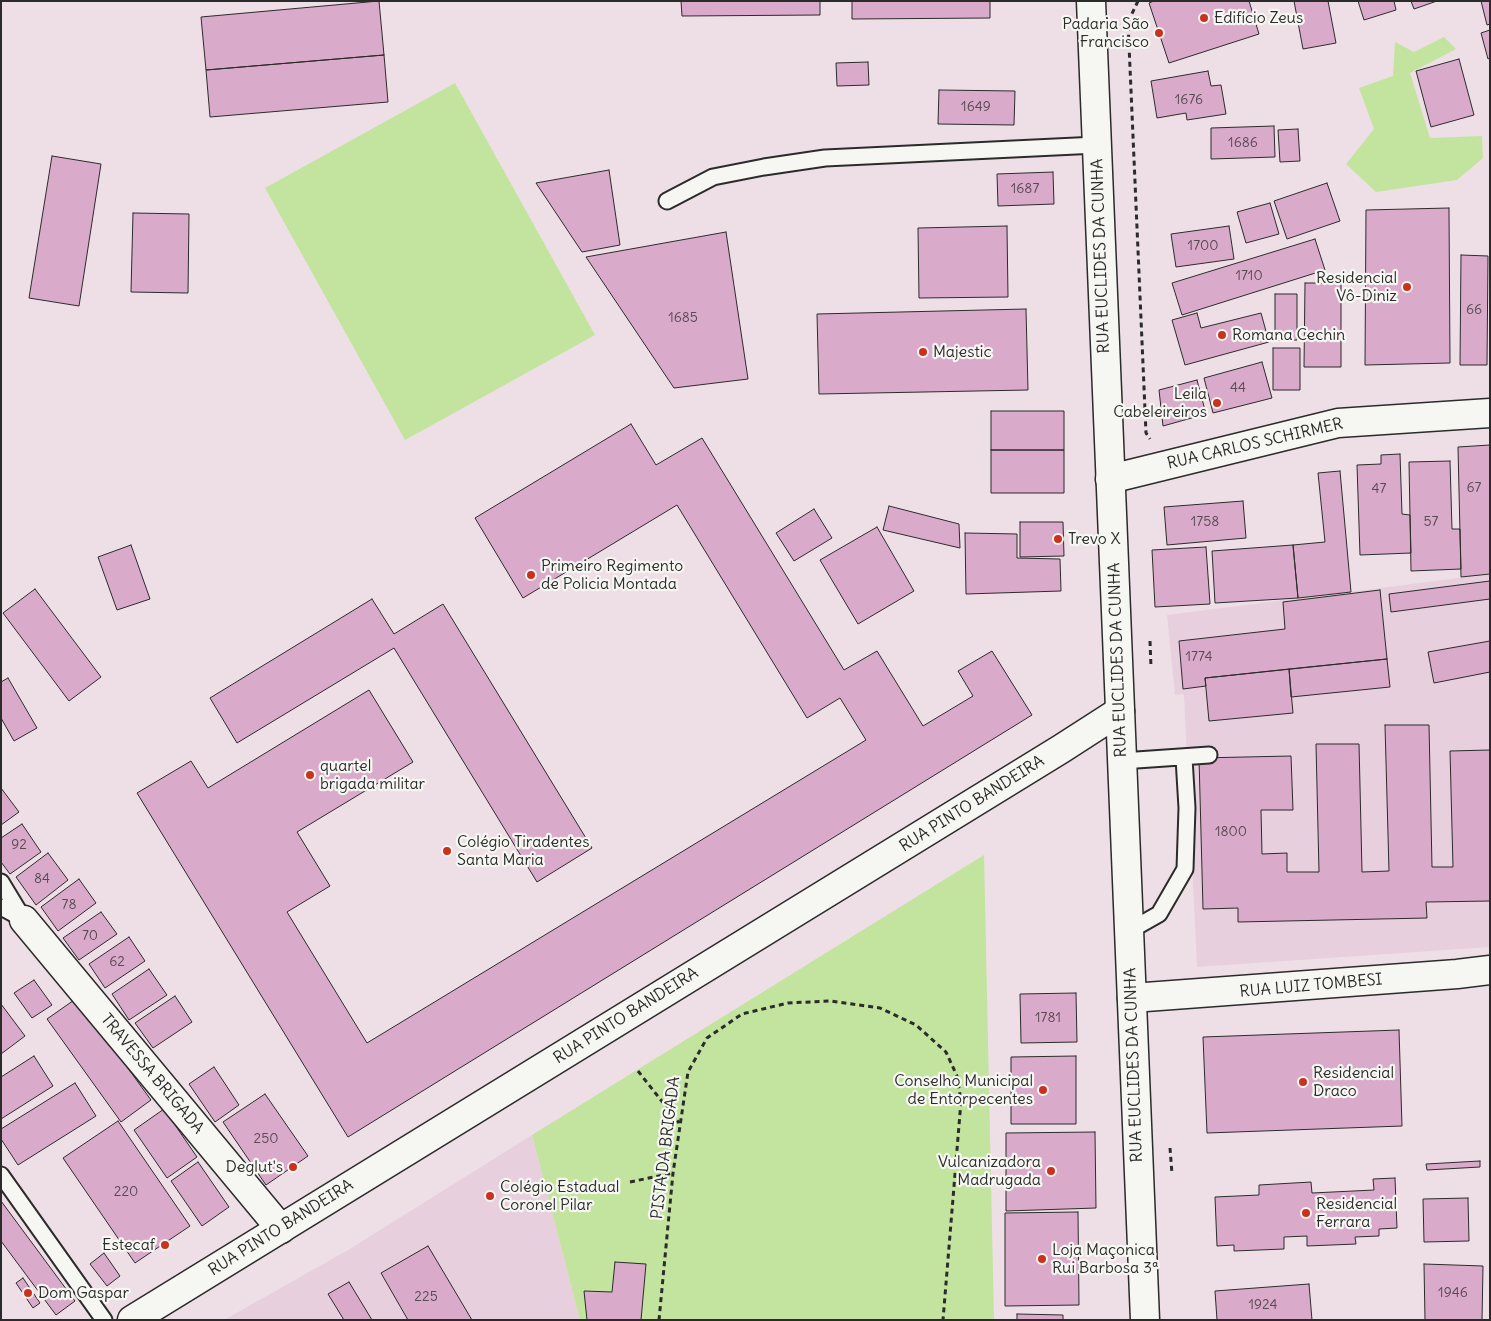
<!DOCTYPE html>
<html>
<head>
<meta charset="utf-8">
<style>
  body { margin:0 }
  #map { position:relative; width:1491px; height:1321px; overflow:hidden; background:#eedfe6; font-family:Delius,sans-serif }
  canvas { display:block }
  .frame { position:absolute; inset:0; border:2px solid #2b2b2b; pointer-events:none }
</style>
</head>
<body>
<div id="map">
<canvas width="1491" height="1321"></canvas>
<div class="frame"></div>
</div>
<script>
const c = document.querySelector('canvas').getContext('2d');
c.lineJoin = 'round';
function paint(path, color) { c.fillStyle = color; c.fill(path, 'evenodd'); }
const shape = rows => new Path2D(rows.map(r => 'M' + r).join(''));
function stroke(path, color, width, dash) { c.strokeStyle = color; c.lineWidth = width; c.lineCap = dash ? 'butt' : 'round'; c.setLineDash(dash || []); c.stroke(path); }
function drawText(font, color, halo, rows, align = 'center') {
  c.font = font + ' Delius,sans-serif'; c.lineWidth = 4.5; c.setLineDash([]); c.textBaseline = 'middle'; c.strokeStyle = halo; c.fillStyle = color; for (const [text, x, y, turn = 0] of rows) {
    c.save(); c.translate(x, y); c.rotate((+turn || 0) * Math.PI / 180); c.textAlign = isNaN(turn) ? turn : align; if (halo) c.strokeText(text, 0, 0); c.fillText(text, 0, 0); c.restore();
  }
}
const built = shape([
  [1490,574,1490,947,1197,967,1184,694,1175,695,1167,615],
  [532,1135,580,1320,224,1320,348,1250]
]);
const green = shape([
  [1444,37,1456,49,1410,73,1430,138,1482,136,1483,158,1457,180,1376,192,1346,164,1374,129,1359,88,1393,76,1395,42,1414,52],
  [455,83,595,335,405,440,265,188],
  [984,855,994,1320,580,1320,532,1135]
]);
const building = shape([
  [379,1,384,55,206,70,201,17,379,1],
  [681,1,820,1,820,15,682,16,681,1],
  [852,1,990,1,990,18,852,19,852,1],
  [1154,1,1249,1,1259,34,1169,63,1149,3,1154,1],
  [1294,1,1328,1,1336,43,1303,49,1294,1],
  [1358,1,1394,1,1396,10,1364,20,1358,1],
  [1411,1,1437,1,1414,9,1411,1],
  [1481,1,1490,1,1490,24,1487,25,1481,1],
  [1490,30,1490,58,1488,59,1481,33,1490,30],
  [384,55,388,102,210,117,206,70,384,55],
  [1459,59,1474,115,1431,127,1416,71,1459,59],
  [868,62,869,85,837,86,836,63,868,62],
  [1208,71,1211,86,1221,85,1226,114,1187,120,1186,113,1157,118,1151,81,1208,71],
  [939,90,1015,91,1014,125,938,124,939,90],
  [1274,126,1275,157,1211,159,1211,128,1274,126],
  [1298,129,1300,161,1280,162,1278,130,1298,129],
  [52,156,101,164,79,306,29,298,52,156],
  [609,170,620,245,582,252,536,183,609,170],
  [1053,172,1054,204,998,206,997,174,1053,172],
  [1327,183,1340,221,1287,239,1274,201,1327,183],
  [1270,203,1279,234,1246,243,1237,212,1270,203],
  [1449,208,1450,363,1365,365,1366,210,1449,208],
  [133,213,189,214,188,293,131,292,133,213],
  [1007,226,1008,297,919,298,918,228,1007,226],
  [1229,226,1234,259,1176,267,1171,234,1229,226],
  [726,232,748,379,674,388,586,257,726,232],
  [1315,239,1325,270,1182,315,1172,283,1315,239],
  [1461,255,1488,256,1487,365,1460,365,1461,255],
  [1305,283,1341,283,1341,367,1304,367,1305,283],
  [1275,294,1297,294,1297,340,1275,340,1275,294],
  [1026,309,1028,390,819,394,817,314,1026,309],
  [1197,313,1201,328,1261,313,1269,342,1185,365,1172,320,1197,313],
  [1273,348,1300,348,1300,390,1273,390,1273,348],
  [1262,362,1272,398,1213,413,1204,378,1262,362],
  [1197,380,1206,414,1163,426,1159,390,1197,380],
  [991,411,1064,411,1064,450,991,450,991,411],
  [631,424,656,465,702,438,844,670,877,651,923,726,973,696,958,671,992,651,1032,715,348,1137,137,793,191,761,208,788,369,690,413,762,297,832,330,886,287,912,367,1043,866,740,840,698,807,718,677,505,523,598,475,518,631,424],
  [1490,445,1490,574,1461,577,1458,447,1490,445],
  [991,450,1064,450,1064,493,991,493,991,450],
  [1400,454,1402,514,1410,515,1411,553,1360,555,1357,465,1381,464,1381,455,1400,454],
  [1450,461,1452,529,1460,529,1461,569,1411,571,1409,462,1450,461],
  [1340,471,1351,592,1298,598,1293,545,1325,542,1318,473,1340,471],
  [1243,501,1246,538,1167,545,1164,507,1243,501],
  [889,506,959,524,960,548,883,530,889,506],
  [814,509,832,538,794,561,776,533,814,509],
  [1020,522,1063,522,1064,556,1020,557,1020,522],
  [877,527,914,591,858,624,820,560,877,527],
  [965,533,1017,534,1017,558,1060,559,1061,591,966,594,965,533],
  [131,545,150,599,117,610,98,557,131,545],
  [1293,545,1298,598,1215,603,1212,551,1293,545],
  [1206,547,1210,604,1155,607,1152,550,1206,547],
  [1490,581,1490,599,1391,612,1389,594,1490,581],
  [35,589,101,677,69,701,3,613,35,589],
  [1380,590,1387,659,1205,678,1206,686,1183,689,1179,641,1285,629,1283,602,1380,590],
  [372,599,394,634,443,604,592,848,537,882,394,648,237,743,210,698,372,599],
  [1490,641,1490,672,1434,683,1428,652,1490,641],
  [1387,659,1390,687,1291,697,1289,669,1387,659],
  [1289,669,1293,713,1209,721,1205,678,1289,669],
  [8,678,37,728,14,741,1,718,1,682,8,678],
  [1385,725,1429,725,1432,867,1453,867,1450,751,1490,750,1490,901,1426,902,1427,918,1238,922,1238,908,1203,909,1199,758,1291,756,1293,810,1261,810,1262,854,1287,853,1287,872,1319,872,1316,744,1359,744,1362,872,1389,871,1385,725],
  [1,788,19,812,1,825,1,788],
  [22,824,41,852,10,874,1,862,1,838,22,824],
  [48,853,68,880,36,905,16,877,48,853],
  [79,879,96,903,58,931,41,907,79,879],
  [101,912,117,934,79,960,63,938,101,912],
  [129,937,145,961,105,988,89,964,129,937],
  [149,969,167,995,129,1020,112,994,149,969],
  [34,980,52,1005,32,1018,14,993,34,980],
  [1076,993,1077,1042,1021,1043,1020,994,1076,993],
  [175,996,192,1022,153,1048,135,1023,175,996],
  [77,998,151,1100,121,1122,47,1019,77,998],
  [1,1004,25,1036,1,1054,1,1004],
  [1399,1030,1402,1126,1207,1133,1203,1037,1399,1030],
  [34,1056,53,1086,1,1119,1,1077,34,1056],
  [1076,1056,1076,1124,1011,1124,1011,1057,1076,1056],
  [214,1067,239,1105,215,1122,189,1084,214,1067],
  [75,1083,96,1116,18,1165,1,1139,1,1129,75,1083],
  [265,1094,308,1156,266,1185,223,1122,265,1094],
  [164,1109,197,1157,167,1178,134,1130,164,1109],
  [118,1121,190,1226,135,1263,63,1158,118,1121],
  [1095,1132,1096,1208,1006,1211,1006,1133,1095,1132],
  [1480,1161,1480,1167,1427,1170,1426,1164,1480,1161],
  [198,1162,229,1207,202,1226,171,1181,198,1162],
  [1395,1178,1397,1228,1379,1229,1379,1236,1355,1237,1356,1244,1307,1246,1307,1236,1284,1237,1284,1249,1234,1251,1234,1245,1217,1246,1215,1197,1259,1195,1259,1185,1311,1182,1312,1193,1374,1190,1373,1179,1395,1178],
  [1468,1198,1469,1241,1424,1242,1423,1199,1468,1198],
  [1,1201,75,1301,56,1315,1,1241,1,1201],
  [1078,1212,1079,1305,1005,1306,1005,1213,1078,1212],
  [428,1246,472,1320,408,1320,381,1273,428,1246],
  [104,1253,120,1276,107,1286,90,1264,104,1253],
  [615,1262,646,1264,641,1320,587,1320,584,1291,612,1292,615,1262],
  [1424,1264,1483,1266,1482,1320,1425,1320,1424,1264],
  [23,1278,40,1303,33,1308,16,1283,23,1278],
  [349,1282,372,1320,344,1320,328,1294,349,1282],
  [1309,1284,1312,1320,1217,1320,1215,1291,1309,1284],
  [1017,1314,1063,1315,1063,1320,1017,1320,1017,1314]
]);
const path = shape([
  [1138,1,1128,22,1146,433,1150,439],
  [1150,641,1151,667],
  [638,1071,679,1123],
  [1170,1148,1172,1174],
  [630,1182,673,1173],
  [659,1320,673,1173,688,1072,707,1038,742,1014,788,1003,831,1001,880,1008,916,1025,946,1052,957,1076,961,1101,943,1320]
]);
const service = shape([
  [667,201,713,177,764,167,825,158,1097,145],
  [1122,761,1209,755],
  [1,882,24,920],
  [1,907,23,919],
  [1129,931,1159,914,1185,869,1187,808,1184,758],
  [1,1175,104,1320]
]);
const minor = shape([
  [1110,479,1338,423,1490,413],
  [24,920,281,1229]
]);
const tertiary = shape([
  [1132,998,1457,974,1490,970],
  [132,1320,1061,749,1120,711]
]);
const secondary = shape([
  [1091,1,1145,1320]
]);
const markers = [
  [1204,18,5,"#c8321e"],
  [1159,33,5,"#c8321e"],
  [1407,287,5,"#c8321e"],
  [1222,335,5,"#c8321e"],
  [923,352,5,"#c8321e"],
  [1217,403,5,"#c8321e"],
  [1058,539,5,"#c8321e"],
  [531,575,5,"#c8321e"],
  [310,775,5,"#c8321e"],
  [447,851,5,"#c8321e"],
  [1303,1082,5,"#c8321e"],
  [1043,1090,5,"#c8321e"],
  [293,1167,5,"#c8321e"],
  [1051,1171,5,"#c8321e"],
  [490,1196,5,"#c8321e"],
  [1306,1213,5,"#c8321e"],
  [165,1245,5,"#c8321e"],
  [1042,1259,5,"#c8321e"],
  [28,1293,5,"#c8321e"]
];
const numberNames = [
  ["1676",1189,100],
  ["1649",976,107],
  ["1686",1243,143],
  ["1687",1025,189],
  ["1700",1203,246],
  ["1710",1249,276],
  ["66",1474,310],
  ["1685",683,318],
  ["44",1238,388],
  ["67",1474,488],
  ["47",1379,489],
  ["1758",1205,522],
  ["57",1431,522],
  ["1774",1199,657],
  ["1800",1231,832],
  ["92",19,845],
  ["84",42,879],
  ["78",69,905],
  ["70",90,936],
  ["62",117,962],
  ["1781",1048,1018],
  ["250",266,1139],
  ["220",126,1192],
  ["1946",1453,1293],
  ["225",426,1297],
  ["1924",1263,1305]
];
const poiNames = [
  ["Edifício Zeus",1214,18],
  ["Padaria São",1149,24,"right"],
  ["Francisco",1149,42,"right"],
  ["Residencial",1397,278,"right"],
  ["Vô-Diniz",1397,296,"right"],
  ["Romana Cechin",1232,335],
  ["Majestic",933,352],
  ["Leila",1207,394,"right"],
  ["Cabeleireiros",1207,412,"right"],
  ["Trevo X",1068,539],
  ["Primeiro Regimento",541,566],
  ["de Policia Montada",541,584],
  ["quartel",320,766],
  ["brigada militar",320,784],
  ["Colégio Tiradentes",457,842],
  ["Santa Maria",457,860],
  ["Residencial",1313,1073],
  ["Draco",1313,1091],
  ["Conselho Municipal",1033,1081,"right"],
  ["de Entorpecentes",1033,1099,"right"],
  ["Vulcanizadora",1041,1162,"right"],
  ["Madrugada",1041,1180,"right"],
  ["Deglut's",283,1167,"right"],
  ["Colégio Estadual",500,1187],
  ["Coronel Pilar",500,1205],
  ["Residencial",1316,1204],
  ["Ferrara",1316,1222],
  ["Estecaf",155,1245,"right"],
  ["Loja Maçonica",1052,1250],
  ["Rui Barbosa 3ª",1052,1268],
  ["Dom Gaspar",38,1293]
];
const streetNames = [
  ["RUA EUCLIDES DA CUNHA",1101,256,-92],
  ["RUA CARLOS SCHIRMER",1255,444,-13],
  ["RUA EUCLIDES DA CUNHA",1118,660,-92],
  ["RUA PINTO BANDEIRA",972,804,-32],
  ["RUA LUIZ TOMBESI",1311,986,-5],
  ["RUA PINTO BANDEIRA",626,1016,-32],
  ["RUA EUCLIDES DA CUNHA",1134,1065,-92],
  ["TRAVESSA BRIGADA",152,1074,50],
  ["PISTA DA BRIGADA",666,1148,-83],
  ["RUA PINTO BANDEIRA",281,1228,-32]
];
paint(built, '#e8cfde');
paint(green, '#c2e49e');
paint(building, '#daaaca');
stroke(building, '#2b2b2b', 1);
stroke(service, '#2b2b2b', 19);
stroke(minor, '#2b2b2b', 31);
stroke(tertiary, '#2b2b2b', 31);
stroke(secondary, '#2b2b2b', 31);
stroke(path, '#2b2b2b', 3, [5, 4]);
stroke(service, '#f6f6f2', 15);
stroke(minor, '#f6f6f2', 28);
stroke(tertiary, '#f6f6f2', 28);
stroke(secondary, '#f6f6f2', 28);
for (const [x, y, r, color] of markers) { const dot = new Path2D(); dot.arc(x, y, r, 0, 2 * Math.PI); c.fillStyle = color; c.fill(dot); stroke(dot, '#f6f6f2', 2); }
drawText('14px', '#574b53', null, numberNames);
drawText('16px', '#2b2b2b', '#f6f6f2', poiNames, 'left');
drawText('16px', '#2b2b2b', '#f6f6f2', streetNames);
</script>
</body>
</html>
